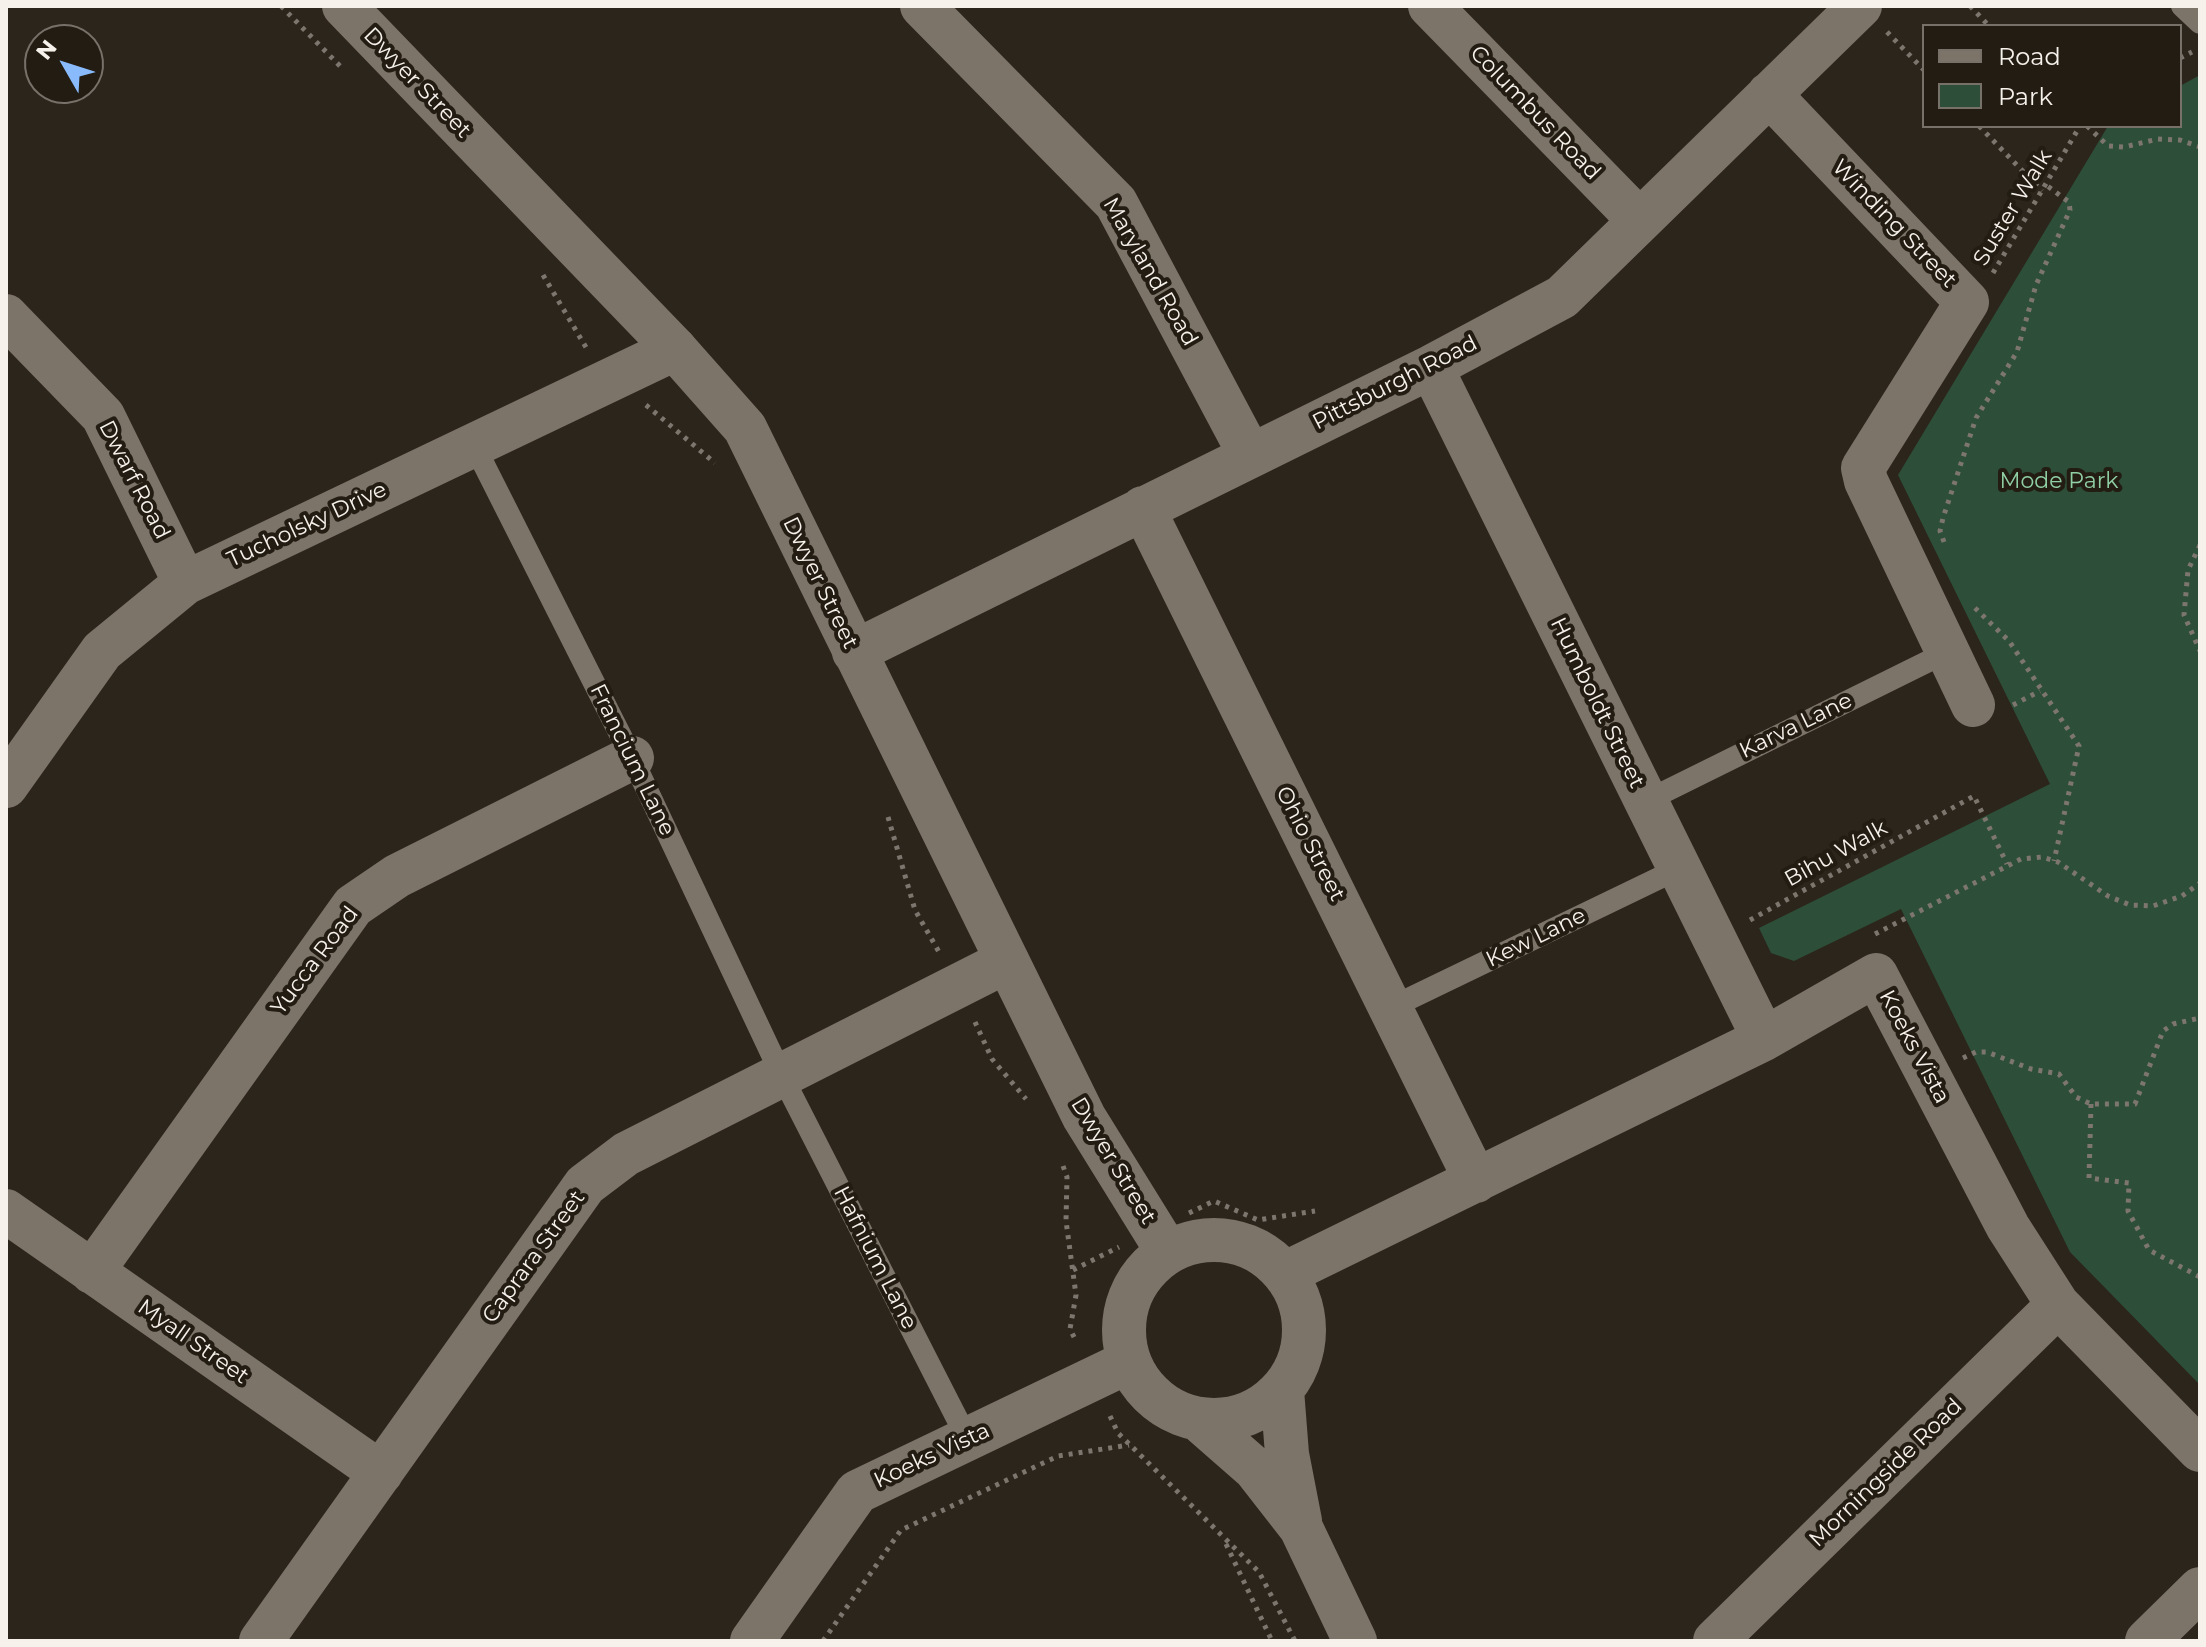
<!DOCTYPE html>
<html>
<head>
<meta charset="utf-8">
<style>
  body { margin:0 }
  #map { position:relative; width:2206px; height:1647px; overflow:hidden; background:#2c251c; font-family:Montserrat,sans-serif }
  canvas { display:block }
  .frame { position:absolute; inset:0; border:8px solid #f6f1eb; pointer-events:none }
  .legend { position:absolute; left:1922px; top:24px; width:260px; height:104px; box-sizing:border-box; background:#221c13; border:2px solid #777169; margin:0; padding:10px 14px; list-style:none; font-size:24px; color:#f6f1eb }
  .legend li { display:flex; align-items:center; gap:16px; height:40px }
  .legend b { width:40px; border:2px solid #777169 }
  .north { position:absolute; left:24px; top:24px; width:80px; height:80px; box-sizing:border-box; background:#221c13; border:2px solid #777169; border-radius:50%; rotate:309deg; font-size:22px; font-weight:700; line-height:32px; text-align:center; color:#f6f1eb }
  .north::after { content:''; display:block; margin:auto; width:28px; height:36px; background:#89bafc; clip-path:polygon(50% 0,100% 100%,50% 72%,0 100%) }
</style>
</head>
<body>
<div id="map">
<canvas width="2206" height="1647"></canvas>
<div class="frame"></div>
<ul class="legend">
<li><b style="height:10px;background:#7c7469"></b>Road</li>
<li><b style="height:22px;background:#2d4e38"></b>Park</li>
</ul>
<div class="north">N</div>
</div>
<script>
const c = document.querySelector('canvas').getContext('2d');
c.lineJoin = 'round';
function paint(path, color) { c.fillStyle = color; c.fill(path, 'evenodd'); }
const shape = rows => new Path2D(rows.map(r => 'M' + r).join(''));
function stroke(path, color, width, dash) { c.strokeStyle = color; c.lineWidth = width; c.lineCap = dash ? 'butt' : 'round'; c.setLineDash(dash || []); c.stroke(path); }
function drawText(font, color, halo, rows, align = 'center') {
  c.font = font + ' Montserrat,sans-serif'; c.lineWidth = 8; c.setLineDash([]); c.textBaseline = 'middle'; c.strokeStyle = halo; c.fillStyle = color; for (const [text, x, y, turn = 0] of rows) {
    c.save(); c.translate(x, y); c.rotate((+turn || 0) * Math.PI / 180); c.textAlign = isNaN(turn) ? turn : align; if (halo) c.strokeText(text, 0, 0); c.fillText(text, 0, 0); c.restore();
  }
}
const green = shape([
  [2200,75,2200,1385,2070,1252,1901,909,1794,961,1771,953,1759,928,2050,784,1898,475,2108,126,2180,126,2180,86]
]);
const path = shape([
  [281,6,341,67],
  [1970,6,1989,26],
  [1887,32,1924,70],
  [2180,58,2192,52],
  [1979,126,2042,191],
  [2087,126,2108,146,2124,147,2158,139,2180,140,2200,147],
  [1993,273,2080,126],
  [543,275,587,349],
  [646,405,715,463],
  [1944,542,1940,531,1943,518,1976,418,2017,352,2036,285,2070,210,2069,202,2046,185],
  [2200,545,2188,570,2184,615,2200,651],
  [1975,608,2009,641,2079,746,2054,861],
  [2013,705,2040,691],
  [888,817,915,910,939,952],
  [1750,920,1974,796,2007,864],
  [1875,934,2021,859,2042,857,2058,862,2108,896,2130,905,2153,906,2182,896,2200,883],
  [975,1022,992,1059,1026,1099],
  [1963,1058,1976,1052,1987,1052,2031,1069,2059,1074,2076,1097,2091,1104,2135,1104,2163,1031,2173,1024,2200,1018],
  [2091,1104,2089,1178,2129,1183,2128,1211,2149,1250,2200,1277],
  [1063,1166,1067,1177,1066,1221,1076,1295,1070,1329,1076,1341],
  [1189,1213,1214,1201,1258,1220,1315,1211],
  [1073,1270,1119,1247],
  [1110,1416,1118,1433,1259,1572,1295,1641],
  [1226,1544,1272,1641],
  [823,1641,901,1530,1058,1456,1129,1445]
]);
const service = shape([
  [2182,6,2200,23],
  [475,447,632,758,782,1076,968,1440],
  [1646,801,1947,652],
  [1392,1007,1680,868]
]);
const minor = shape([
  [922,6,1116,203,1250,455],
  [1430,6,1639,220],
  [1769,94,1967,302,1863,468,1866,481,1973,705],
  [6,316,103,416,185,583],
  [1431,367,1764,1039],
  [1143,508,1476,1181],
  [854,652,1431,367,1562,297,1860,6],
  [6,786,102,651,185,583,675,349],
  [6,1211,381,1473],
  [92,1272,353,906,397,876,632,758],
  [1286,1273,1764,1039,1876,975,2008,1227,2058,1305,2200,1450],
  [261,1641,585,1185,626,1154,1007,961],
  [1715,1641,2058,1305],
  [2147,1641,2200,1589]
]);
const tertiary = shape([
  [344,6,675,349,745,428,1084,1117,1167,1251],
  '1124 1330a90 90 0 1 1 180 0a90 90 0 1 1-180 0Z',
  [1282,1390,1287,1454,1300,1521],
  [1199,1420,1255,1469,1301,1528,1355,1641],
  [752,1641,857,1492,1128,1362]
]);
const streetNames = [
  ["Dwyer Street",417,83,46],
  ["Columbus Road",1535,113,46],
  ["Suster Walk",2013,208,-59],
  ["Winding Street",1894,224,46],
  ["Maryland Road",1150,272,60],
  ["Pittsburgh Road",1395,383,-27],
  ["Dwarf Road",134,480,63],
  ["Tucholsky Drive",307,525,-25],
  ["Dwyer Street",820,583,64],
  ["Humboldt Street",1597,703,64],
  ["Karva Lane",1796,726,-26],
  ["Francium Lane",632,760,64],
  ["Ohio Street",1310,844,63],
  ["Bihu Walk",1836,854,-29],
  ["Kew Lane",1536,938,-26],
  ["Yucca Road",315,961,-53],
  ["Koeks Vista",1914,1047,62],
  ["Dwyer Street",1113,1161,59],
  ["Caprara Street",534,1257,-54],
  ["Hafnium Lane",875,1258,63],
  ["Myall Street",193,1342,35],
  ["Koeks Vista",932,1456,-25],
  ["Morningside Road",1886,1473,-44]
];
const parkNames = [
  ["Mode Park",2059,482]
];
paint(green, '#2d4e38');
stroke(path, '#7c766e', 5, [4, 6]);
stroke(service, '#7c7469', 22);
stroke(minor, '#7c7469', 44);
stroke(tertiary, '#7c7469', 44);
drawText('22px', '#f6f1eb', '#221c13', streetNames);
drawText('22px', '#90cfa4', '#221c13', parkNames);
</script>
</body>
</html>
